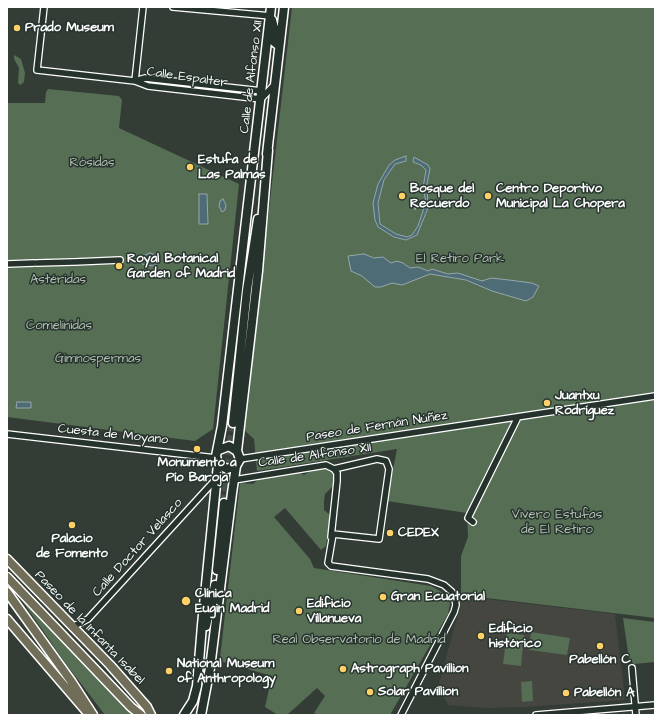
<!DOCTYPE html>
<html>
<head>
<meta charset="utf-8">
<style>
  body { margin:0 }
  #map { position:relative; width:662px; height:722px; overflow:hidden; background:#343c36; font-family:"Architects Daughter",sans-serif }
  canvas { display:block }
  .frame { position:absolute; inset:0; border:8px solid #fff; pointer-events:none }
</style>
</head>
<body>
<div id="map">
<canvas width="662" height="722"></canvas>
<div class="frame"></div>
</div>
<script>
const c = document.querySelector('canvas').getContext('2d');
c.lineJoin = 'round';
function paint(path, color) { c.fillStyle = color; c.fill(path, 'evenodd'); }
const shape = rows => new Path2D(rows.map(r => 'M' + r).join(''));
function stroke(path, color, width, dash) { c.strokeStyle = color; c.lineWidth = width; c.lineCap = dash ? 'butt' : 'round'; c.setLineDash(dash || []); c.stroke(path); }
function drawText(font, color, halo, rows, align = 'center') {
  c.font = font + ' "Architects Daughter",sans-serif'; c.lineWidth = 3; c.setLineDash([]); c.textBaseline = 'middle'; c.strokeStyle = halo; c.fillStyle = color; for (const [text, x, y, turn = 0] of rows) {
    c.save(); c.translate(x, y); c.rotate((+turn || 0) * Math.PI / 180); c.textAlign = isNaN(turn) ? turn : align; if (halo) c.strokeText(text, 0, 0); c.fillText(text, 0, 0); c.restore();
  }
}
const built = shape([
  [460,596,615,614,625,700,524,707,487,708,448,705,438,687,460,607]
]);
const green = shape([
  [292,7,655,7,655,618,461,595,461,556,468,537,467,513,387,501,397,449,257,471,254,439,244,430],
  [14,55,21,59,25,73,24,82,20,85,18,83,19,68,14,59],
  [48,89,119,96,122,100,119,128,239,184,213,429,195,441,7,417,7,103,45,103,46,92],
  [325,467,330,469,333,475,333,486,325,494,324,501,324,510,330,515,326,546,321,550,285,508,274,517,310,559,314,568,431,586,445,594,450,603,448,614,390,715,319,715,314,713,325,696,317,688,287,715,278,715,265,707,272,676,223,662,220,658,240,483,253,484,260,478,297,471,304,475,314,469],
  [14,589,132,715,105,715,66,664],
  [623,618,655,622,655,662,634,664,629,659],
  [531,632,570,638,567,655,529,650],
  [507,633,524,635,521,666,503,664],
  [532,681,533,701,522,702,521,682]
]);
const water = shape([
  [406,156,406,161,395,164,384,180,378,203,380,224,396,234,407,237,412,235,418,226,426,202,423,188,426,170,421,165,413,162,414,157,428,165,430,169,427,184,428,208,417,235,406,240,394,237,378,227,375,220,373,203,378,184,389,165,395,160,406,156],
  [199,194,207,194,208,224,199,224,199,194],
  [223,199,226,205,225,210,222,212,219,206,220,201,223,199],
  [150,253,158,256,159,262,153,266,142,264,139,261,140,257,150,253],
  [364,254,374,258,383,257,391,263,397,261,403,263,410,268,418,267,428,271,432,269,448,274,458,273,482,281,491,278,509,280,532,283,539,286,533,297,526,301,492,291,466,280,430,274,402,285,392,283,381,287,375,287,362,276,351,271,348,256,364,254],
  [17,402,31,402,31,408,16,408,17,402]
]);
const stream = shape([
  [415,209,416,205,419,205]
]);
const secondaryTunnel = shape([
  [224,503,233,423]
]);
const street = shape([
  [44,7,37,70,135,81,148,86,261,99,276,83],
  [173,7,271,16],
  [135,81,145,78,262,91],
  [135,81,143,7],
  [74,262,120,260],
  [37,263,73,262],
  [7,264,34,263],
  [7,434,216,458],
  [240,459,655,396],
  [234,480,326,465,334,469,377,459,386,461,389,469,379,539,333,534,328,563,331,566,428,579,444,585,452,592,455,599,456,605,454,612,401,715],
  [473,522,468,518,518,417],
  [331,537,337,481,337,473,334,469],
  [72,627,88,619,216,479],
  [632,668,636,715],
  [536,715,655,705]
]);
const secondary = shape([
  [272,20,275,32,274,42,279,46],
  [267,154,284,7],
  [233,423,247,290,258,219],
  [219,450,229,446,237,451],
  [218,464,227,469,236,466],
  [217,570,224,503],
  [206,626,215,585],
  [184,715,193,701,197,686,202,625,218,464,216,456,222,426,271,7],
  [201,715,210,668,232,493,236,466,240,459,237,451,258,271,268,150]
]);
const primary = shape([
  [7,559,110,665,147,707,151,715],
  [7,577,131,707,141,715],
  [7,592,71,681,93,715],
  [7,619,86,711]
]);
const markers = [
  [17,28,4,"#ffd166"],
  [190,167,4,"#ffd166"],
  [402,196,4,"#ffd166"],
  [488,196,4,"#ffd166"],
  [119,266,4,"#ffd166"],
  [547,403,4,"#ffd166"],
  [197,449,4,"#ffd166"],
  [72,525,4,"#ffd166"],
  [390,533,4,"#ffd166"],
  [383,597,4,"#ffd166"],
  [186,601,5,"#ffd166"],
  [299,611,4,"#ffd166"],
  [481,636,4,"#ffd166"],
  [600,646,4,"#ffd166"],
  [343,669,4,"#ffd166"],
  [169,671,4,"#ffd166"],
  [370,692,4,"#ffd166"],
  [566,693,4,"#ffd166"]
];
const poiNames = [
  ["Prado Museum",25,28],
  ["Estufa de",198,160],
  ["Las Palmas",198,175],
  ["Bosque del",410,189],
  ["Recuerdo",410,204],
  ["Centro Deportivo",496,189],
  ["Municipal La Chopera",496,204],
  ["Royal Botanical",127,259],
  ["Garden of Madrid",127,274],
  ["Juantxu",555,396],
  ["Rodríguez",555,411],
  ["Monumento a",197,463,"center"],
  ["Pío Baroja",197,478,"center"],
  ["CEDEX",398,533],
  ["Palacio",72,539,"center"],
  ["de Fomento",72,554,"center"],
  ["Clínica",195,594],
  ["Eugin Madrid",195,609],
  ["Gran Ecuatorial",391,597],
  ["Edificio",307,604],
  ["Villanueva",307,619],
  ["Edificio",489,629],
  ["histórico",489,644],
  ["Pabellón C",600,660,"center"],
  ["National Museum",177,664],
  ["of Anthropology",177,679],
  ["Astrograph Pavillion",351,669],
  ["Solar Pavillion",378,692],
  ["Pabellón A",574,693]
];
const streetNames = [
  ["Calle de Alfonso XII",252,77,-83],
  ["Calle Espalter",187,78,8],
  ["Paseo de Fernán Núñez",377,427,-9],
  ["Cuesta de Moyano",113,435,6],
  ["Calle de Alfonso XII",315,456,-8],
  ["Calle Doctor Velasco",138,548,-48],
  ["Paseo de la Infanta Isabel",89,628,46]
];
const parkNames = [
  ["Rósidas",92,163],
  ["El Retiro Park",460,259],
  ["Astéridas",58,280],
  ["Comelínidas",59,326],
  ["Gimnospermas",98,359],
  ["Vivero Estufas",557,515],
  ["de El Retiro",557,530],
  ["Real Observatorio de Madrid",359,640]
];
paint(built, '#454640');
paint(green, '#556e54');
paint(water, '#4e6c75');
stroke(water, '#95a7ac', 1);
stroke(stream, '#95a7ac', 2);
stroke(secondaryTunnel, '#48504a', 8, [8, 4]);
stroke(street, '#fff', 8);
stroke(secondary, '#fff', 11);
stroke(primary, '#fff', 11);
stroke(street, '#26332d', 5.5);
stroke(secondary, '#26332d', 8);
stroke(primary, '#706e59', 8);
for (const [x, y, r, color] of markers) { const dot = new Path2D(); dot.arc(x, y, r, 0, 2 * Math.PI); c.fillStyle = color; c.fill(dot); stroke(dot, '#26332d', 1.5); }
drawText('bold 13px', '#fff', '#26332d', poiNames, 'left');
drawText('13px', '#fff', '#26332d', streetNames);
drawText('13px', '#b2beb2', '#26332d', parkNames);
</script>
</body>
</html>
